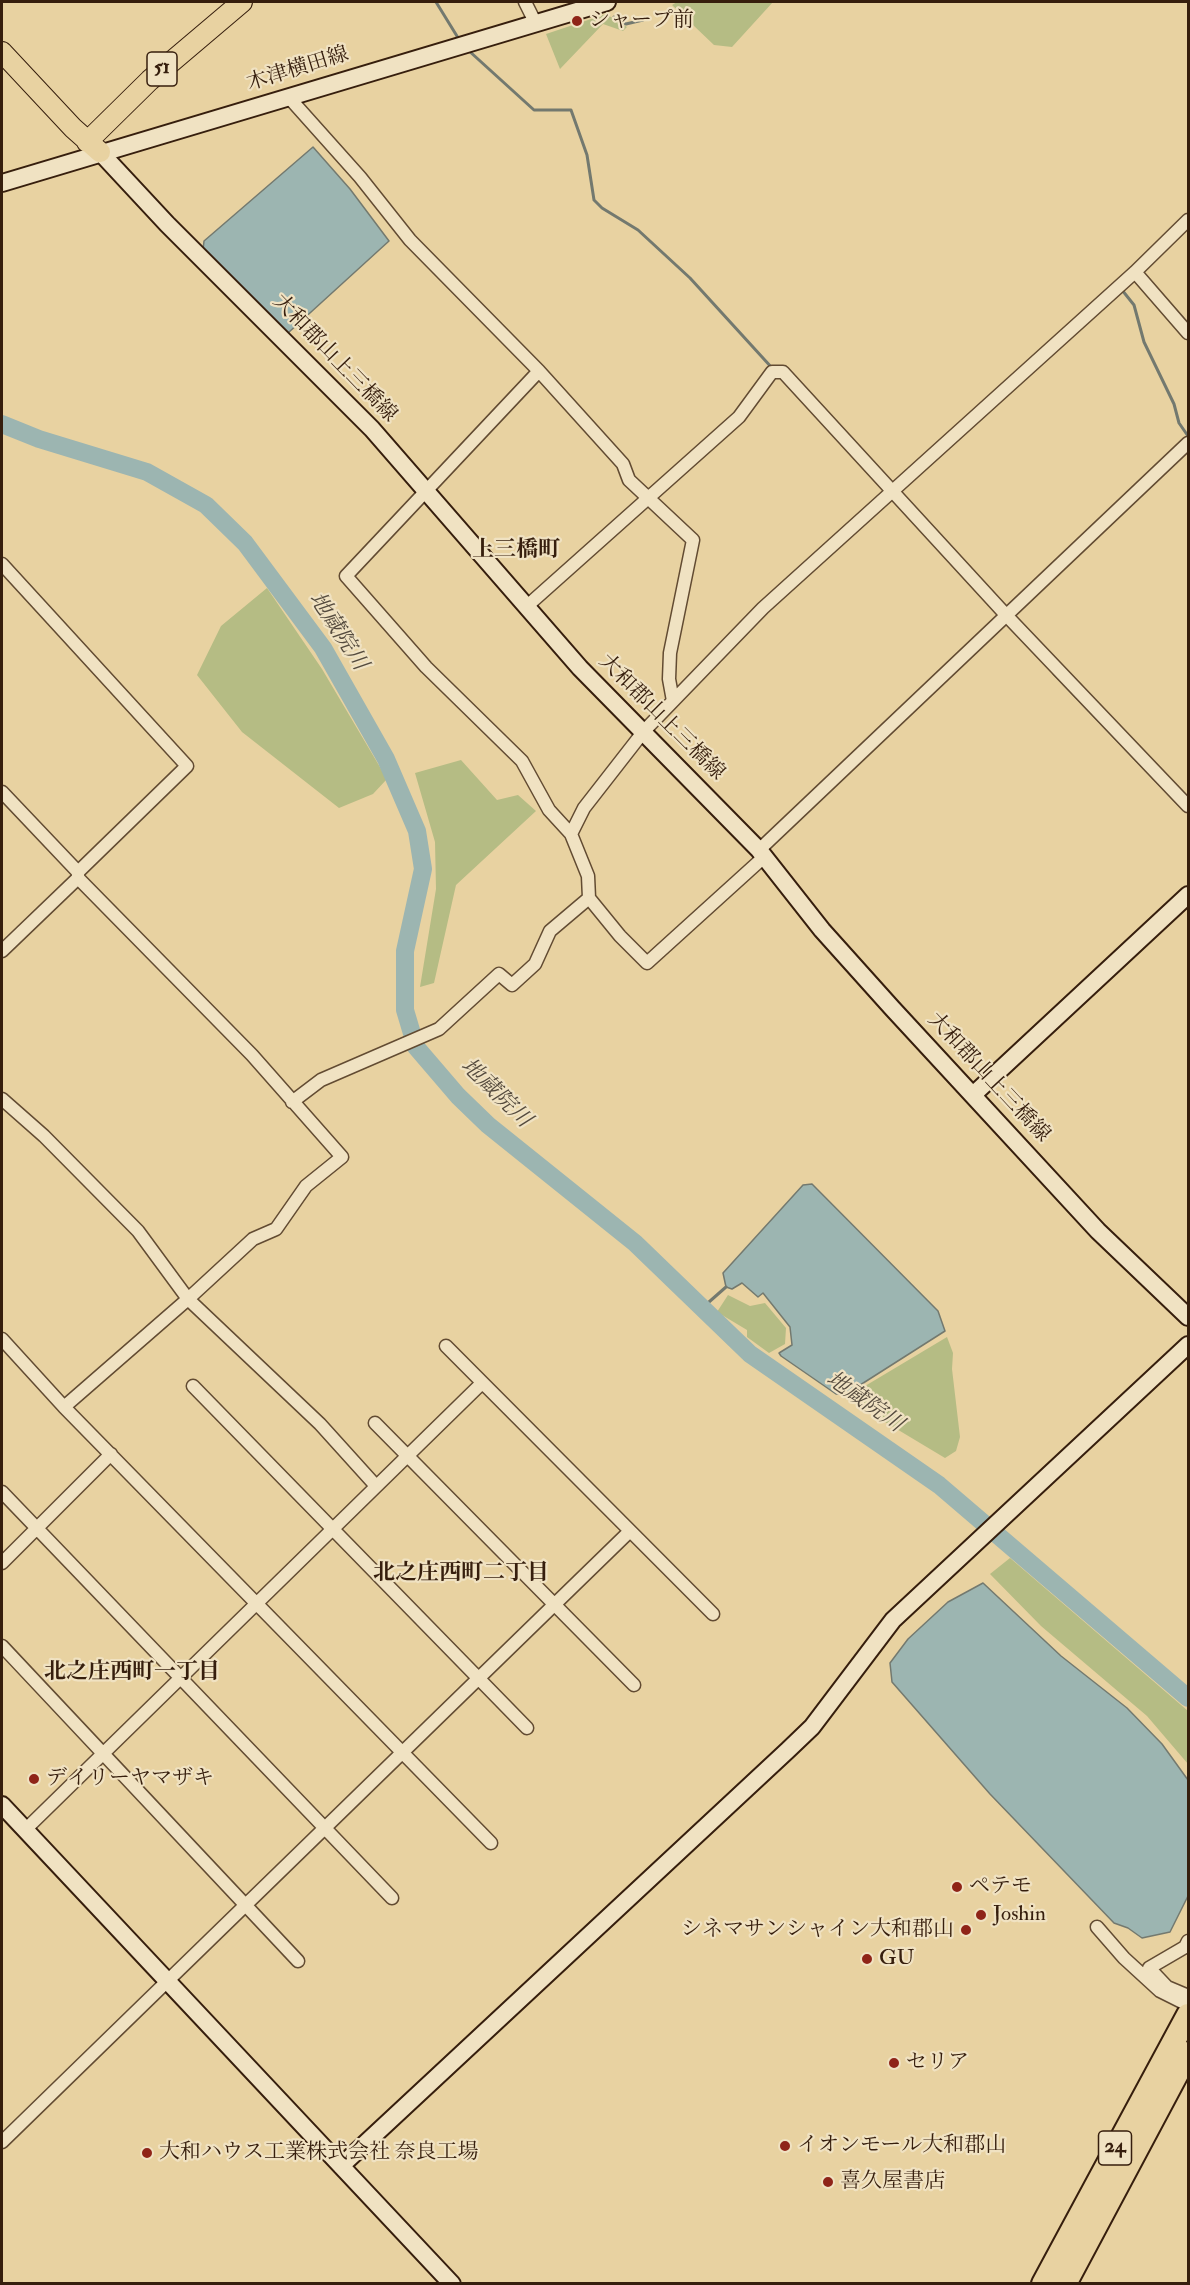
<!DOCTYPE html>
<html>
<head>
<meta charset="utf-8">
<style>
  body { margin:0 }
  #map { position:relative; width:1190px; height:2285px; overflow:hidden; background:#e8d2a1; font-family:"IM FELL Double Pica",serif }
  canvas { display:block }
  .frame { position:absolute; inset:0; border:3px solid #361e0d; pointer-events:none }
</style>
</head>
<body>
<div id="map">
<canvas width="1190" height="2285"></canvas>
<div class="frame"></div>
</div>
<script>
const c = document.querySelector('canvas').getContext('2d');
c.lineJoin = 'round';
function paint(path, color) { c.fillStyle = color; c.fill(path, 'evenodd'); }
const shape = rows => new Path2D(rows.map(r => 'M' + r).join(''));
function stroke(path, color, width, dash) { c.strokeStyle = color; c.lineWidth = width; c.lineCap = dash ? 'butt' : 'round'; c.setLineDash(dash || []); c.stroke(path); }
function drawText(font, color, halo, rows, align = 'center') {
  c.font = font + ' "IM FELL Double Pica","Noto Serif JP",serif'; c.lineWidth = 4.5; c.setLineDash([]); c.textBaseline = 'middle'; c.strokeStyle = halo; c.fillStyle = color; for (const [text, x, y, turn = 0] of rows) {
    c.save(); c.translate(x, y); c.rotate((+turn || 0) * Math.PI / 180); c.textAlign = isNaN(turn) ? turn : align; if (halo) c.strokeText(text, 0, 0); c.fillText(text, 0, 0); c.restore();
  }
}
const green = shape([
  [677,2,773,2,732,47,714,45,672,5],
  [606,14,627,27,623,31,603,24,560,69,546,34],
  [267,588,322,669,387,779,373,794,339,808,242,732,197,675,221,626],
  [461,760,497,800,518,795,536,811,456,885,434,983,420,987,436,889,435,842,415,773],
  [728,1295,750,1306,765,1303,786,1328,785,1344,769,1353,747,1337,747,1330,717,1312],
  [947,1337,953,1353,952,1369,960,1437,956,1451,945,1458,845,1398],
  [1010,1558,1188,1711,1188,1764,1147,1716,1041,1626,990,1574]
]);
const water = shape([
  [313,147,350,189,389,241,288,333,203,250,204,241,313,147],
  [812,1184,938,1311,945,1331,846,1394,836,1394,781,1356,779,1353,792,1345,790,1327,763,1293,758,1297,742,1283,732,1289,726,1287,723,1273,803,1185,812,1184],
  [983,1583,1061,1656,1127,1708,1162,1744,1188,1780,1188,1896,1170,1932,1142,1938,1128,1928,1114,1923,990,1794,892,1682,890,1663,908,1639,948,1602,983,1583]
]);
const stream = shape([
  [436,2,460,41],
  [614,17,626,24,643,20],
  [468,50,534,110,571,110,587,155,594,200,602,208,638,230,690,278,773,369],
  [1122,290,1134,305,1144,342,1174,404,1179,423,1188,436],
  [1054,674,1180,806],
  [701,1309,726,1287]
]);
const river = shape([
  [2,424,39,439,147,472,206,505,245,543,323,648,386,759,417,831,423,869,405,951,405,1010,416,1047,458,1096,488,1125,635,1243,750,1354,939,1485,1188,1698]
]);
const street = shape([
  [525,2,535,22],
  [292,96,293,102,360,177,410,240,539,371,623,464,629,480,693,540,670,653,669,679,673,701],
  [1135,272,1188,333],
  [539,371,346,576,426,667,522,761,549,810,571,834,588,876,589,898,620,936,647,963,764,857],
  [2,564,187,766,78,872],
  [526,607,739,417,772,372,783,372,1006,615,1188,806],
  [2,792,78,872,78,878,252,1055,342,1157,306,1186,276,1229,253,1239,188,1299,320,1424,376,1486],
  [571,834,584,808,644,731,763,608,1135,272,1188,220],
  [759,850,1188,443],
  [2,951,78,878],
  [2,1099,44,1136,138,1231,188,1299,64,1407],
  [292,1102,321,1080,439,1029,499,974,512,985,535,964,550,931,589,898],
  [2,1339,64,1407,491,1843],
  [446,1346,713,1614],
  [193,1386,527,1728],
  [375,1423,634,1685],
  [2,1492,392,1898],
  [2,1563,111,1454],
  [2,1646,298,1961],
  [25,1830,482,1383],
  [1097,1927,1124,1958,1160,1991,1182,2002,1186,1995,1167,1987,1149,1968,1185,1947,1188,1941],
  [2,2142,630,1531]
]);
const secondary = shape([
  [100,152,167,224,372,429,580,668,759,850,822,930,892,1008,1098,1231,1188,1317],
  [2,183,607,2],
  [974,1094,1188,895],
  [2,1805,452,2284],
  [341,2166,788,1750,812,1727,893,1620,1188,1345]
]);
const primary = shape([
  [2,52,73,128,100,152],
  [87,142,150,80,242,2]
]);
const highway = shape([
  [1043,2284,1188,2015],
  [1065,2284,1188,2053]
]);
const markers = [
  [577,21,6,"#8f2418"],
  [34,1779,6,"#8f2418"],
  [957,1887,6,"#8f2418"],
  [981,1915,6,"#8f2418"],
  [966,1930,6,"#8f2418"],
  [867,1959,6,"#8f2418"],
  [894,2063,6,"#8f2418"],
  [785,2146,6,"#8f2418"],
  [147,2153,6,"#8f2418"],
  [828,2182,6,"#8f2418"]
];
const shields = [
  [162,69,30],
  [1115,2148,33]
];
const shieldNames = [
  ["51",162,69],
  ["24",1115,2148]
];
const poiNames = [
  ["シャープ前",589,21],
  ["デイリーヤマザキ",46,1779],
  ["ペテモ",969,1887],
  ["Joshin",993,1915],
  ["シネマサンシャイン大和郡山",954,1930,"right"],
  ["GU",879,1959],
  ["セリア",906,2063],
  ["イオンモール大和郡山",797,2146],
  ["大和ハウス工業株式会社 奈良工場",159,2153],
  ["喜久屋書店",840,2182]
];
const streetNames = [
  ["木津横田線",298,70,-17],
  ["大和郡山上三橋線",334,359,46],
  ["大和郡山上三橋線",661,718,45],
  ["大和郡山上三橋線",988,1078,47]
];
const neighbourhoodNames = [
  ["上三橋町",516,551],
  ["北之庄西町二丁目",461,1574],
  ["北之庄西町一丁目",132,1673]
];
const waterNames = [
  ["地蔵院川",337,632,57],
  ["地蔵院川",495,1094,44],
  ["地蔵院川",864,1403,35]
];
paint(green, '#b5bc84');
paint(water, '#9cb5b1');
stroke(water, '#73796f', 1.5);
stroke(stream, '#73796f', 3);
stroke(river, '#9cb5b1', 18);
stroke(street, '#624b32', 15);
stroke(secondary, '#361e0d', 20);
stroke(primary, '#361e0d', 22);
stroke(highway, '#361e0d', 26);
stroke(street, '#f0e2c2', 12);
stroke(secondary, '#f0e2c2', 16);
stroke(primary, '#e8d2a1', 20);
stroke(highway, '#e8d2a1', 22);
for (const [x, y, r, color] of markers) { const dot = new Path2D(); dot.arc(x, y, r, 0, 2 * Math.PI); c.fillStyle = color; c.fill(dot); stroke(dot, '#f0e2c2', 2); }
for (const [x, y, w] of shields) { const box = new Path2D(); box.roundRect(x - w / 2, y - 17, w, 34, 4.5); c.fillStyle = '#f0e2c2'; c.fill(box); stroke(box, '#361e0d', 1.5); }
drawText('bold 20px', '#361e0d', null, shieldNames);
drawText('21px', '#361e0d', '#f0e2c2', poiNames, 'left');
drawText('21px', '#361e0d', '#f0e2c2', streetNames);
drawText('bold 22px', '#361e0d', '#f0e2c2', neighbourhoodNames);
drawText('italic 22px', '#554b3e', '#f0e2c2', waterNames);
</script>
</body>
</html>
